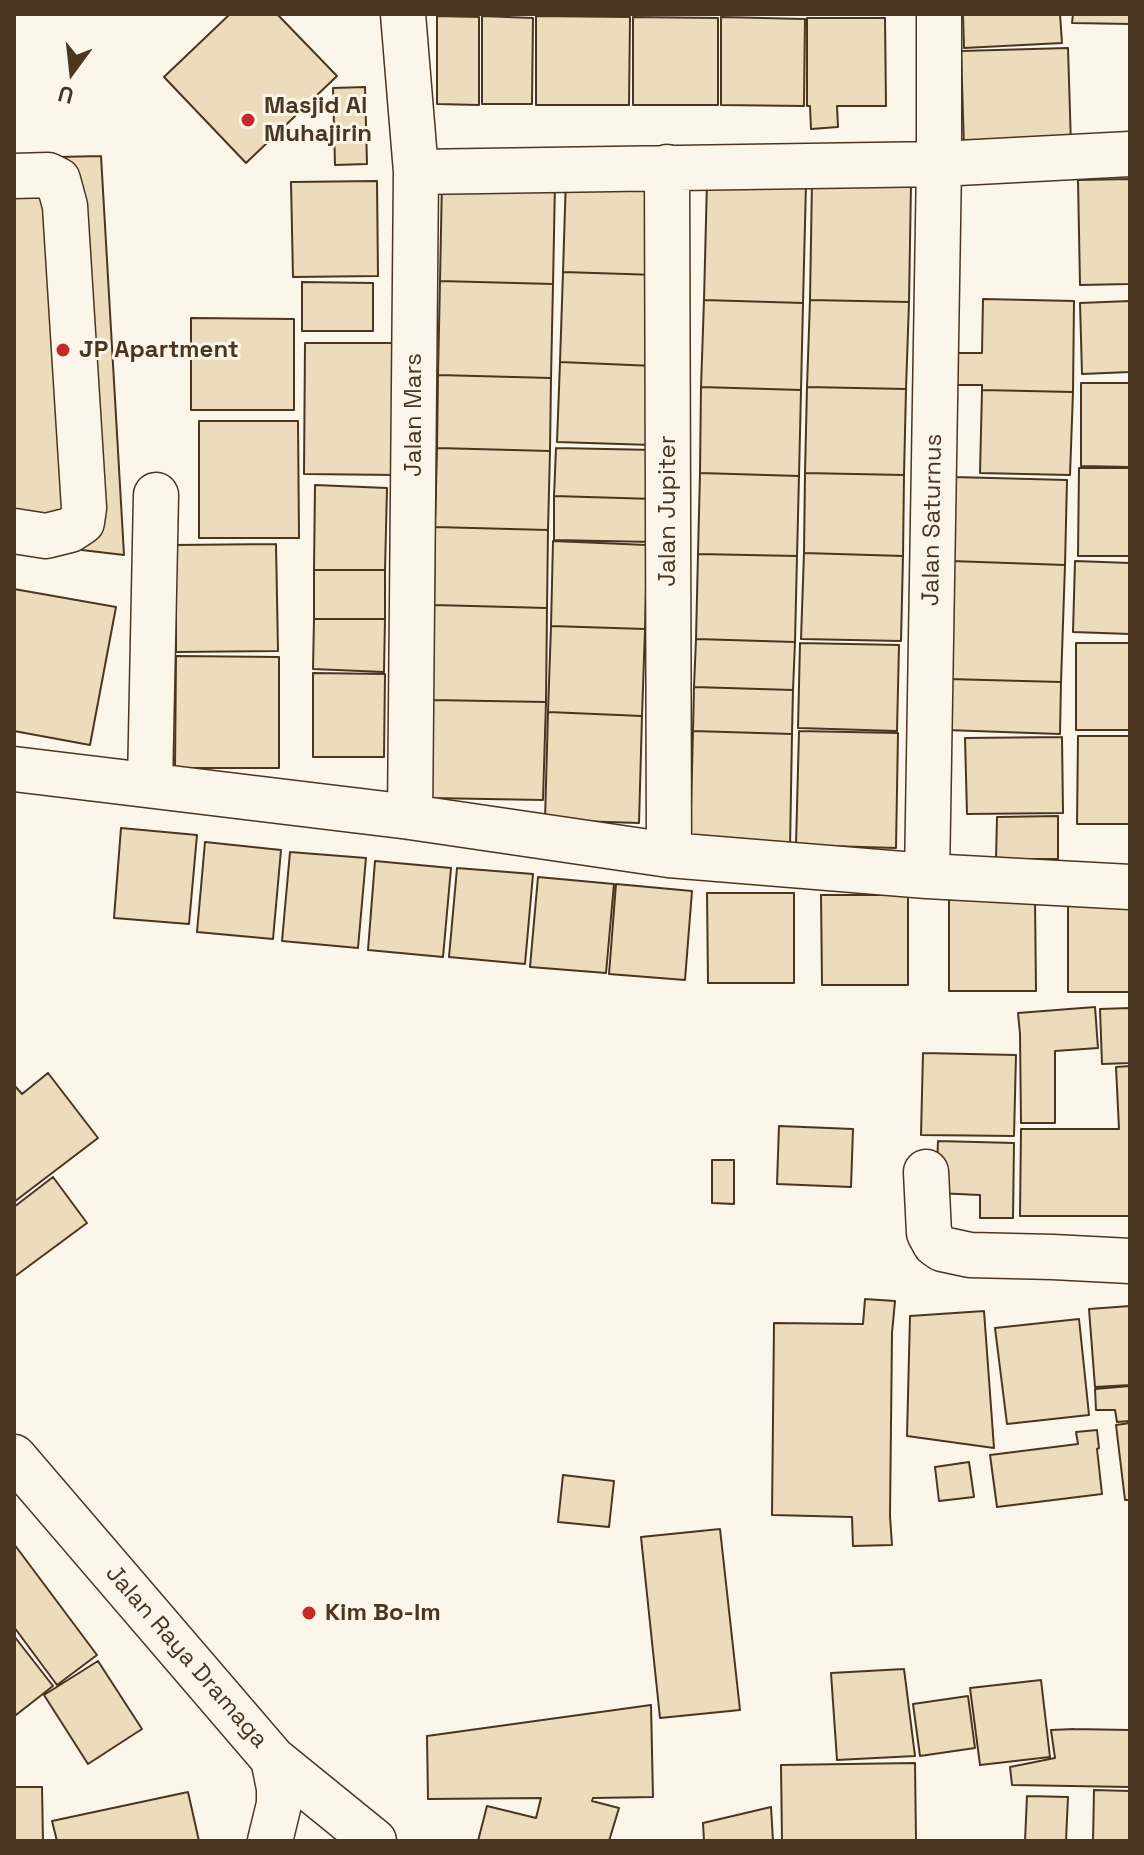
<!DOCTYPE html>
<html>
<head>
<meta charset="utf-8">
<style>
  body { margin:0 }
  #map { position:relative; width:1144px; height:1855px; overflow:hidden; background:#fbf6e9; font-family:"Space Grotesk",sans-serif }
  canvas { display:block }
  .frame { position:absolute; inset:0; border:16px solid #4a3520; pointer-events:none }
  .north { position:absolute; left:32px; top:32px; width:80px; height:80px; -webkit-text-stroke:6px #fbf6e9; paint-order:stroke; rotate:195deg; font-size:22px; font-weight:700; line-height:32px; text-align:center; color:#4a3520 }
  .north::after { content:''; display:block; margin:auto; width:28px; height:36px; background:#4a3520; clip-path:polygon(50% 0,100% 100%,50% 72%,0 100%) }
</style>
</head>
<body>
<div id="map">
<canvas width="1144" height="1855"></canvas>
<div class="frame"></div>
<div class="north">U</div>
</div>
<script>
const c = document.querySelector('canvas').getContext('2d');
c.lineJoin = 'round';
function paint(path, color) { c.fillStyle = color; c.fill(path, 'evenodd'); }
const shape = rows => new Path2D(rows.map(r => 'M' + r).join(''));
function stroke(path, color, width, dash) { c.strokeStyle = color; c.lineWidth = width; c.lineCap = dash ? 'butt' : 'round'; c.setLineDash(dash || []); c.stroke(path); }
function drawText(font, color, halo, rows, align = 'center') {
  c.font = font + ' "Space Grotesk",sans-serif'; c.lineWidth = 6; c.setLineDash([]); c.textBaseline = 'middle'; c.strokeStyle = halo; c.fillStyle = color; for (const [text, x, y, turn = 0] of rows) {
    c.save(); c.translate(x, y); c.rotate((+turn || 0) * Math.PI / 180); c.textAlign = isNaN(turn) ? turn : align; if (halo) c.strokeText(text, 0, 0); c.fillText(text, 0, 0); c.restore();
  }
}
const building = shape([
  [230,14,277,14,337,76,246,163,164,77,230,14],
  [963,14,1060,14,1062,43,964,48,963,14],
  [1073,14,1130,14,1130,24,1072,23,1073,14],
  [437,16,479,17,479,105,437,104,437,16],
  [482,16,533,18,532,104,482,104,482,16],
  [536,16,630,17,629,105,536,105,536,16],
  [633,17,718,18,718,105,633,105,633,17],
  [721,17,805,19,804,106,721,105,721,17],
  [807,18,885,18,886,106,837,106,838,127,811,129,810,106,807,106,807,18],
  [1068,48,1071,145,964,148,961,51,1068,48],
  [365,87,367,164,335,165,333,88,365,87],
  [101,156,124,555,14,542,14,158,101,156],
  [566,177,659,179,657,275,563,272,566,177],
  [1130,179,1130,284,1080,285,1078,180,1130,179],
  [442,180,555,183,553,284,440,281,442,180],
  [377,181,378,276,293,277,291,182,377,181],
  [707,181,806,184,803,303,704,300,707,181],
  [812,181,911,183,909,302,810,300,812,181],
  [563,272,657,275,654,366,560,362,563,272],
  [440,281,553,284,551,378,438,375,440,281],
  [302,282,373,283,373,331,302,331,302,282],
  [983,299,1074,301,1073,392,982,390,982,385,953,385,951,353,982,353,983,299],
  [704,300,803,303,801,390,701,387,704,300],
  [810,300,909,302,906,389,807,387,810,300],
  [1130,301,1130,372,1082,374,1080,303,1130,301],
  [191,318,294,319,294,410,191,410,191,318],
  [305,343,397,343,397,475,304,474,305,343],
  [560,362,654,366,652,445,557,442,560,362],
  [438,375,551,378,550,451,437,448,438,375],
  [1081,383,1130,383,1130,467,1081,466,1081,383],
  [701,387,801,390,799,476,700,473,701,387],
  [807,387,906,389,904,475,805,473,807,387],
  [982,390,1073,392,1070,475,980,473,982,390],
  [199,421,298,421,299,538,199,538,199,421],
  [437,448,550,451,548,530,435,527,437,448],
  [556,448,655,450,654,499,554,496,556,448],
  [1079,468,1130,468,1130,556,1078,556,1079,468],
  [700,473,799,476,797,556,698,554,700,473],
  [805,473,904,475,903,556,804,553,805,473],
  [954,477,1067,480,1065,565,951,561,954,477],
  [315,485,387,488,385,570,314,570,315,485],
  [554,496,654,499,653,542,554,540,554,496],
  [435,527,548,530,547,608,434,605,435,527],
  [553,541,647,545,645,629,551,626,553,541],
  [276,544,278,651,176,652,176,545,276,544],
  [804,553,903,556,901,641,801,639,804,553],
  [698,554,797,556,795,642,696,639,698,554],
  [951,561,1065,565,1061,682,948,679,951,561],
  [1075,561,1130,563,1130,634,1073,632,1075,561],
  [314,570,385,570,385,619,314,619,314,570],
  [14,589,116,607,90,745,14,731,14,589],
  [434,605,547,608,546,702,432,700,434,605],
  [314,619,385,619,384,672,313,669,314,619],
  [551,626,645,629,642,716,548,712,551,626],
  [696,639,795,642,793,690,694,687,696,639],
  [800,643,899,645,897,731,798,728,800,643],
  [1076,643,1130,643,1130,730,1076,730,1076,643],
  [176,656,279,657,279,768,175,768,176,656],
  [313,673,385,674,384,757,313,757,313,673],
  [948,679,1061,682,1060,734,946,730,948,679],
  [694,687,793,690,792,734,693,731,694,687],
  [432,700,546,702,543,800,430,798,432,700],
  [548,712,642,716,639,823,545,820,548,712],
  [693,731,792,734,790,848,690,846,693,731],
  [799,731,898,733,896,848,796,845,799,731],
  [1078,736,1130,736,1130,824,1077,824,1078,736],
  [1062,737,1063,813,967,814,965,738,1062,737],
  [1058,816,1058,859,996,859,997,817,1058,816],
  [121,828,197,835,189,924,114,918,121,828],
  [205,842,281,850,273,939,197,932,205,842],
  [290,852,366,858,358,948,282,941,290,852],
  [375,861,451,868,443,957,368,950,375,861],
  [457,868,533,874,525,964,449,957,457,868],
  [538,877,614,884,606,973,530,967,538,877],
  [616,884,692,891,685,980,609,974,616,884],
  [707,893,794,893,794,983,708,983,707,893],
  [821,895,908,895,908,985,822,985,821,895],
  [949,900,1035,900,1036,991,949,991,949,900],
  [1068,901,1130,901,1130,992,1068,992,1068,901],
  [1095,1007,1098,1048,1055,1051,1055,1123,1021,1123,1020,1034,1018,1013,1095,1007],
  [1130,1008,1130,1063,1102,1064,1100,1009,1130,1008],
  [923,1053,1016,1055,1014,1136,921,1135,923,1053],
  [1130,1066,1130,1216,1020,1216,1021,1129,1119,1129,1116,1067,1130,1066],
  [48,1073,98,1138,14,1202,14,1085,22,1094,48,1073],
  [779,1126,853,1129,851,1187,777,1184,779,1126],
  [938,1141,1014,1143,1013,1218,980,1218,980,1195,936,1193,938,1141],
  [712,1160,734,1160,734,1204,712,1203,712,1160],
  [53,1177,87,1223,14,1277,14,1207,53,1177],
  [865,1299,895,1301,892,1333,890,1516,892,1545,853,1546,852,1517,772,1515,774,1323,863,1324,865,1299],
  [1130,1306,1130,1385,1095,1387,1089,1309,1130,1306],
  [984,1311,994,1448,907,1436,910,1316,984,1311],
  [1079,1319,1089,1415,1007,1424,995,1328,1079,1319],
  [1130,1386,1130,1421,1117,1422,1115,1410,1096,1410,1095,1389,1130,1386],
  [1130,1423,1130,1500,1125,1500,1116,1425,1130,1423],
  [1097,1430,1099,1448,1097,1449,1102,1494,997,1507,990,1455,1078,1444,1076,1432,1097,1430],
  [969,1462,974,1497,939,1501,935,1467,969,1462],
  [563,1475,614,1481,609,1527,558,1522,563,1475],
  [720,1529,740,1710,660,1718,641,1537,720,1529],
  [14,1544,97,1655,57,1685,14,1627,14,1544],
  [14,1636,53,1686,16,1715,14,1712,14,1636],
  [98,1661,142,1729,88,1764,44,1695,98,1661],
  [904,1669,915,1756,837,1760,831,1673,904,1669],
  [1041,1680,1050,1757,980,1765,970,1688,1041,1680],
  [968,1696,975,1748,920,1756,913,1704,968,1696],
  [651,1705,653,1797,593,1798,592,1801,619,1808,609,1841,478,1841,487,1806,536,1818,541,1798,428,1799,427,1736,651,1705],
  [1074,1729,1130,1730,1130,1787,1012,1785,1010,1767,1055,1758,1051,1730,1074,1729],
  [915,1763,916,1841,782,1841,781,1765,915,1763],
  [14,1787,42,1787,43,1841,14,1841,14,1787],
  [1094,1790,1130,1791,1130,1841,1093,1841,1094,1790],
  [188,1792,199,1841,57,1841,52,1821,188,1792],
  [1027,1796,1068,1797,1066,1841,1025,1841,1027,1796],
  [771,1807,773,1841,704,1841,703,1823,771,1807]
]);
const minor = shape([
  [403,14,416,172,410,817],
  [667,167,669,855],
  [416,172,939,164,1130,154],
  [14,176,48,175,58,180,65,206,84,508,82,522,70,530,46,536,14,531],
  [14,769,410,817,669,855,927,876,1130,887],
  [150,784,156,495],
  [927,876,939,164,939,14],
  [926,1172,929,1233,935,1244,942,1249,970,1255,1053,1257,1130,1261]
]);
const highway = shape([
  [14,1457,273,1759,374,1841],
  [270,1841,279,1804,279,1788,273,1759]
]);
const markers = [
  [248,120,8,"#c62828"],
  [63,350,8,"#c62828"],
  [309,1613,8,"#c62828"]
];
const poiNames = [
  ["Masjid Al",264,106],
  ["Muhajirin",264,134],
  ["JP Apartment",79,350],
  ["Kim Bo-Im",325,1613]
];
const streetNames = [
  ["Jalan Mars",414,415,-90],
  ["Jalan Jupiter",668,511,-90],
  ["Jalan Saturnus",933,520,-89],
  ["Jalan Raya Dramaga",186,1657,49]
];
paint(building, '#ecdcbc');
stroke(building, '#4a3520', 2);
stroke(minor, '#4a3520', 47);
stroke(highway, '#4a3520', 47);
stroke(minor, '#fbf6e9', 44);
stroke(highway, '#fbf6e9', 44);
for (const [x, y, r, color] of markers) { const dot = new Path2D(); dot.arc(x, y, r, 0, 2 * Math.PI); c.fillStyle = color; c.fill(dot); stroke(dot, '#fbf6e9', 3); }
drawText('bold 24px', '#4a3520', '#fbf6e9', poiNames, 'left');
drawText('24px', '#4a3520', '#fbf6e9', streetNames);
</script>
</body>
</html>
